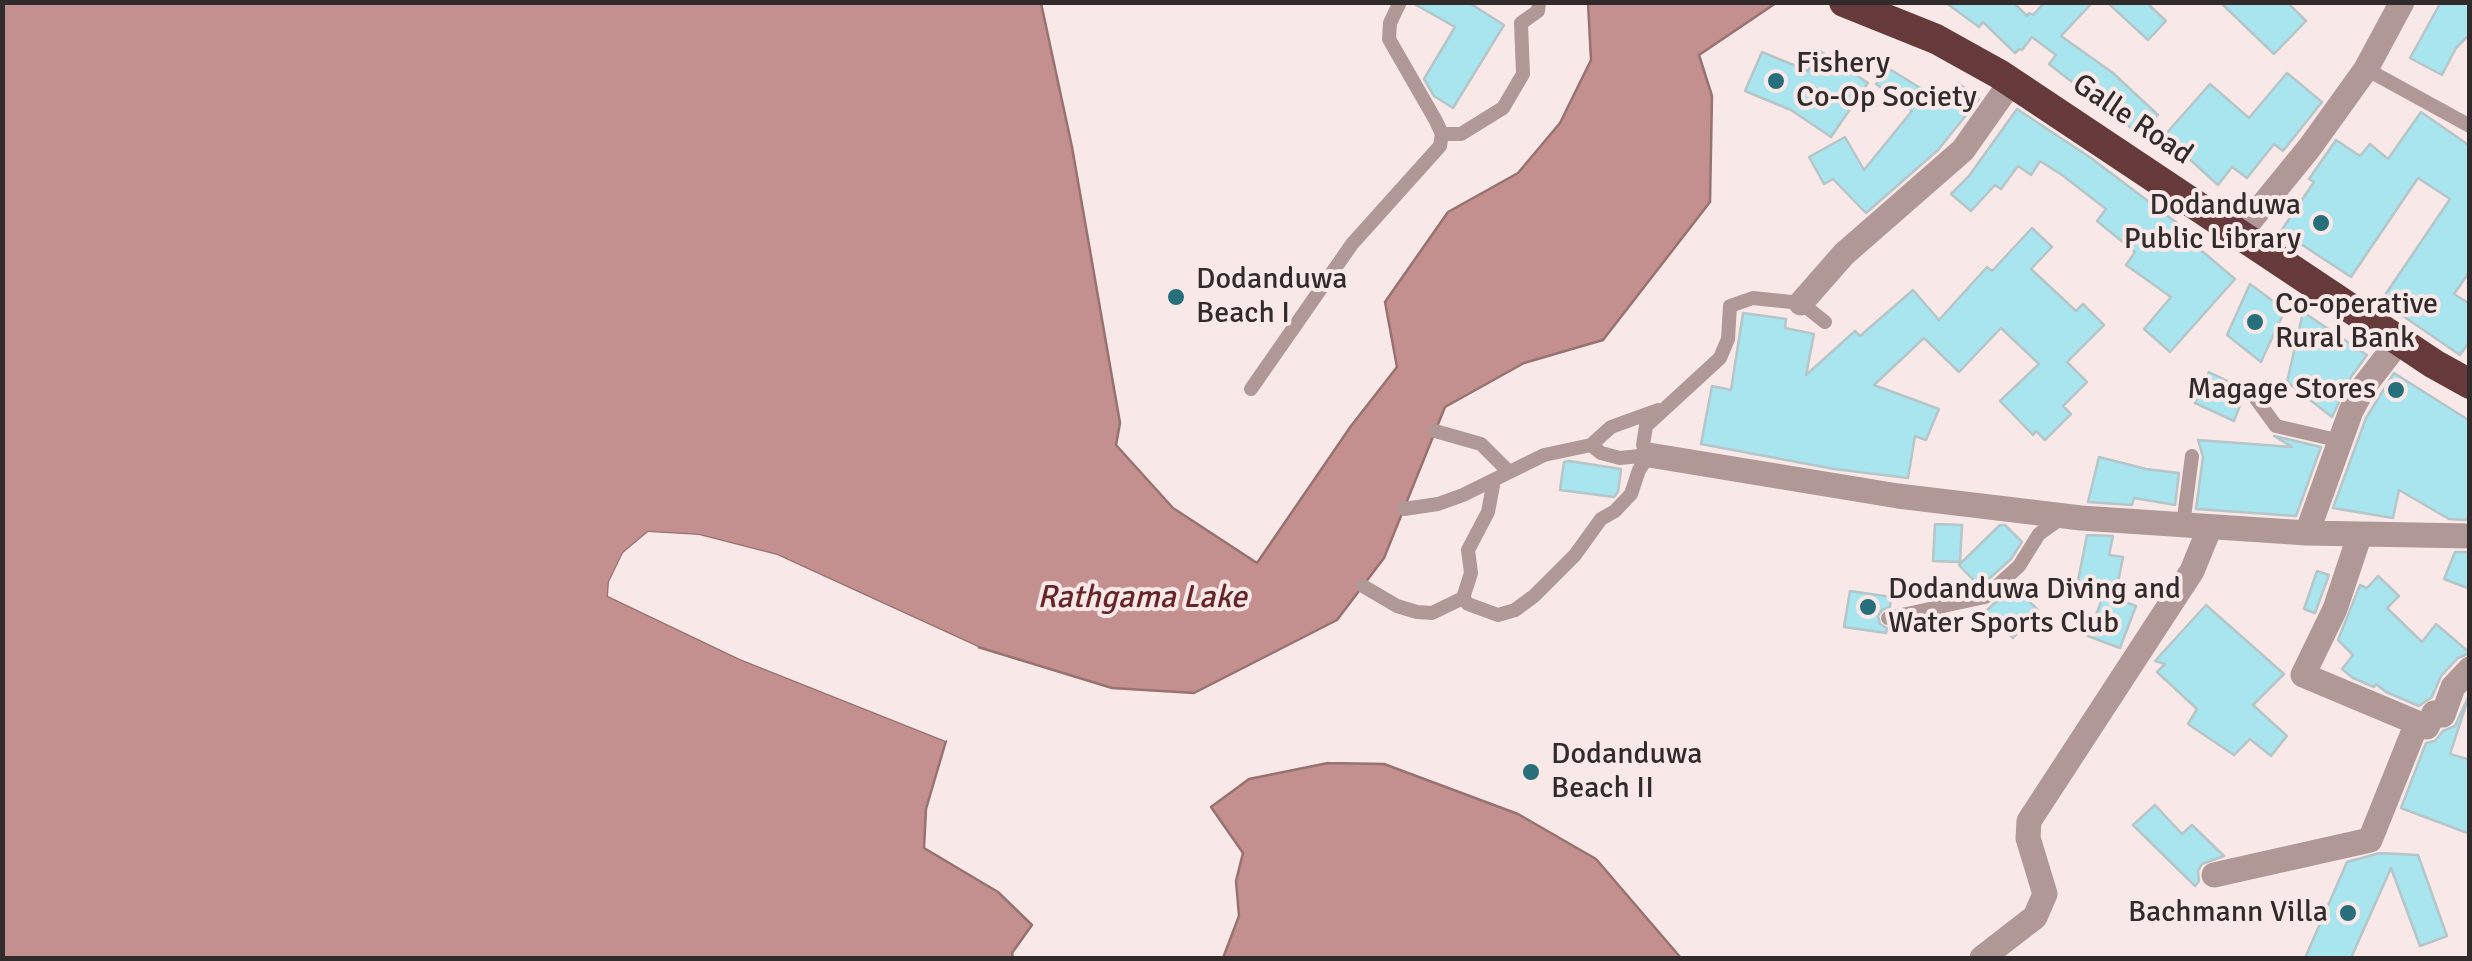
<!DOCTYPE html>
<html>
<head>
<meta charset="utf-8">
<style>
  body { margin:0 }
  #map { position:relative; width:2472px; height:961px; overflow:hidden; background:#f8e9e8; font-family:Signika,sans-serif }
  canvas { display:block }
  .frame { position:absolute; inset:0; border:5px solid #312b2b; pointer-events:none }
</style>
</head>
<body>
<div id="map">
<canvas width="2472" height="961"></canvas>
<div class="frame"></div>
</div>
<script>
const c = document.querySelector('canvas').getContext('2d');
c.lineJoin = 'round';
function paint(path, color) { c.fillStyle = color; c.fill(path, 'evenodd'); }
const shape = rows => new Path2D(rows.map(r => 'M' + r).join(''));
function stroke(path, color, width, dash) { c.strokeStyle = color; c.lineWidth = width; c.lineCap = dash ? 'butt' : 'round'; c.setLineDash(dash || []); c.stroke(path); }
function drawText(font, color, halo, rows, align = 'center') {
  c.font = font + ' Signika,sans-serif'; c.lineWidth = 8; c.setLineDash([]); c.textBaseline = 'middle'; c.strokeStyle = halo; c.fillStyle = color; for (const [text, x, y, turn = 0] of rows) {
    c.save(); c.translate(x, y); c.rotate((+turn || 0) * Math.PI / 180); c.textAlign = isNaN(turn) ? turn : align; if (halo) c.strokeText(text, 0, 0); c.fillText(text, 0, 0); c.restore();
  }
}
const water = shape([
  [2,3,1041,3,1072,147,1120,423,1116,445,1173,508,1257,563,1351,426,1397,367,1385,302,1448,212,1518,173,1560,123,1591,60,1588,3,1776,3,1699,55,1712,96,1710,202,1603,340,1524,363,1445,407,1384,558,1337,620,1194,693,1112,688,978,647,777,555,699,535,648,532,623,553,609,582,608,596,740,659,946,741,926,809,924,848,998,892,1032,925,1012,953,1013,958,3,958,2,3],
  [1328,763,1384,764,1518,814,1596,859,1681,958,1223,958,1239,916,1236,881,1243,853,1211,807,1249,779,1328,763]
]);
const pier = shape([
  [648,532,699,535,777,555,978,647,976,652,776,560,699,540,650,538,627,556,614,584,613,593,637,607,742,655,947,736,946,741,740,659,608,596,609,582,623,553]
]);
const building = shape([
  [1411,2,1468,2,1504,25,1453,108,1434,96,1424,79,1455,27,1411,2],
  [1945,2,2013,2,2027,16,2029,13,2033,15,2045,2,2093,2,2061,36,2113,73,2158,115,2140,135,2049,64,2056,55,2032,37,2022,50,2019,49,2015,53,1983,22,1979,27,1945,2],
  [2107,2,2146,2,2166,21,2148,40,2107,2],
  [2220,2,2287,2,2306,21,2274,54,2220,2],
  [2441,2,2470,2,2470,34,2456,48,2442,75,2410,58,2441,2],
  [1820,51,1868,83,1831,137,1791,110,1745,91,1762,52,1808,71,1820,51],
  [1888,68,1943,102,1958,83,1979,99,1938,150,1866,213,1833,179,1824,184,1809,157,1845,137,1864,170,1912,111,1876,84,1888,68],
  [2287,73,2322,102,2283,151,2274,144,2247,178,2232,167,2218,185,2164,136,2210,84,2249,118,2287,73],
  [2017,109,2091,158,2193,235,2189,240,2235,279,2170,352,2144,329,2171,297,2126,265,2135,252,2097,221,2106,209,2062,175,2040,161,2031,175,2018,166,2001,189,1995,185,1971,211,1951,194,1969,176,2017,109],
  [2421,112,2470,146,2470,271,2454,294,2470,304,2470,341,2460,355,2381,301,2450,199,2418,178,2351,277,2281,231,2314,182,2309,179,2336,140,2360,156,2370,144,2388,159,2421,112],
  [2032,228,2052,247,2031,269,2076,311,2083,304,2104,325,2067,362,2087,382,2063,406,2071,414,2045,440,2036,431,2033,435,2000,401,2039,364,2001,328,1959,372,1924,338,1874,385,1939,409,1926,440,1915,436,1908,478,1834,469,1701,444,1712,386,1731,390,1743,313,1786,319,1785,328,1814,334,1806,375,1855,331,1860,336,1913,290,1939,320,1987,267,1992,271,2032,228],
  [2250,284,2285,310,2261,362,2227,335,2250,284],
  [2303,312,2367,355,2351,377,2332,417,2287,382,2303,312],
  [2209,372,2246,390,2234,421,2195,403,2209,372],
  [2394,373,2470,421,2470,514,2466,520,2449,519,2399,490,2393,518,2333,508,2366,418,2394,373],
  [2274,436,2321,447,2296,516,2196,509,2203,457,2198,440,2292,447,2274,436],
  [2099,457,2146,469,2179,473,2175,505,2134,498,2132,505,2088,502,2099,457],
  [1569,461,1621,469,1618,492,1614,497,1560,490,1564,462,1569,461],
  [1935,524,1962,525,1960,562,1933,561,1935,524],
  [2000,525,2005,525,2022,542,2011,559,1980,587,1959,565,2000,525],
  [2087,535,2113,536,2109,555,2123,557,2117,588,2078,581,2087,535],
  [2455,552,2470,552,2470,589,2444,579,2455,552],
  [2317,571,2329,575,2315,613,2304,609,2317,571],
  [2378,576,2399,596,2387,608,2422,642,2436,624,2470,653,2458,658,2441,676,2432,697,2419,706,2386,692,2376,684,2374,687,2353,678,2342,669,2353,655,2338,640,2360,585,2367,588,2378,576],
  [2013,586,2038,610,2013,638,1985,612,2013,586],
  [1850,591,1891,597,1890,607,1882,610,1878,616,1880,624,1887,628,1886,633,1844,627,1850,591],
  [2104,594,2136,606,2120,648,2088,636,2104,594],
  [2206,605,2284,674,2253,705,2287,736,2271,756,2250,739,2234,755,2188,724,2197,709,2157,672,2165,664,2155,661,2206,605],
  [2470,693,2450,754,2470,760,2470,834,2401,808,2426,743,2435,741,2443,731,2455,726,2470,693],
  [2155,805,2182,834,2192,825,2224,856,2202,864,2198,871,2199,881,2195,886,2133,825,2155,805],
  [2380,853,2418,855,2447,936,2420,946,2391,868,2351,958,2305,958,2347,862,2380,853]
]);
const lane = shape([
  [2366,69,2470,126],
  [1442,134,1461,134,1503,108,1523,74,1521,23,1538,11,1539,2],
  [1251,389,1352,244,1440,146,1442,134,1436,121,1389,39,1390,23,1400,2],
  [2254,396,2276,426,2341,441],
  [1435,431,1481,444,1508,471],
  [1649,455,1643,445,1646,426,1720,358,1728,339,1730,306,1753,298,1801,303,1825,322],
  [1649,455,1620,458,1601,453,1591,445,1611,427,1658,410],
  [1404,509,1438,504,1463,495,1544,455,1591,445],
  [2183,525,2192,456],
  [1363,586,1397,606,1417,612,1432,613,1463,598,1471,573,1468,550,1488,512,1494,480],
  [1463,598,1468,604,1498,615,1515,610,1534,596,1575,555,1601,519,1615,511,1631,494,1639,470,1649,455],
  [1888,618,1985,597,2019,566,2039,534,2060,519]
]);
const street = shape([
  [2240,233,2310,147,2366,69,2402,2],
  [1801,303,1844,254,1963,150,2011,82],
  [1649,455,1898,496,2081,518,2307,533,2470,536],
  [2307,533,2351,411,2365,385,2399,341],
  [2360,534,2335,609,2303,675,2427,727,2434,713,2443,715,2453,687,2470,669],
  [2214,875,2370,840,2417,723],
  [1982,958,2035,917,2045,894,2028,838,2029,821,2192,571,2210,527]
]);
const highway = shape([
  [1844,2,1936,39,1999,74,2434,364,2470,384]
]);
const markers = [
  [1776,81,10,"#276f7a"],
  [2321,223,10,"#276f7a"],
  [1176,297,10,"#276f7a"],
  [2255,322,10,"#276f7a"],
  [2396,390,10,"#276f7a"],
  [1868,607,10,"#276f7a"],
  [1531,772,10,"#276f7a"],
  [2348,913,10,"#276f7a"]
];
const poiNames = [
  ["Fishery",1796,64],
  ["Co-Op Society",1796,98],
  ["Dodanduwa",2301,206,"right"],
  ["Public Library",2301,240,"right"],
  ["Dodanduwa",1196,280],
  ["Beach I",1196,314],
  ["Co-operative",2275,305],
  ["Rural Bank",2275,339],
  ["Magage Stores",2376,390,"right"],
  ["Dodanduwa Diving and",1888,590],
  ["Water Sports Club",1888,624],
  ["Dodanduwa",1551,755],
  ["Beach II",1551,789],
  ["Bachmann Villa",2328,913,"right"]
];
const streetNames = [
  ["Galle Road",2132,120,34]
];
const waterNames = [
  ["Rathgama Lake",1142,599]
];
paint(water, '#c3908f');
stroke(water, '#977271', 2.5);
paint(pier, '#f8e9e8');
paint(building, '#a8e5ef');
stroke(building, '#b6c5c8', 2.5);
stroke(lane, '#b09897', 14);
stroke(street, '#b09897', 25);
stroke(highway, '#663a3a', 30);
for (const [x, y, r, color] of markers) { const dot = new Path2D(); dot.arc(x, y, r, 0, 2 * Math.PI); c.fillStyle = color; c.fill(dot); stroke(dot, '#f8e9e8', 4); }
drawText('30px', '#312b2b', '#f8e9e8', poiNames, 'left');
drawText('30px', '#312b2b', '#f8e9e8', streetNames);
drawText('italic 32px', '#662629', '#f8e9e8', waterNames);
</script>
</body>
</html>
